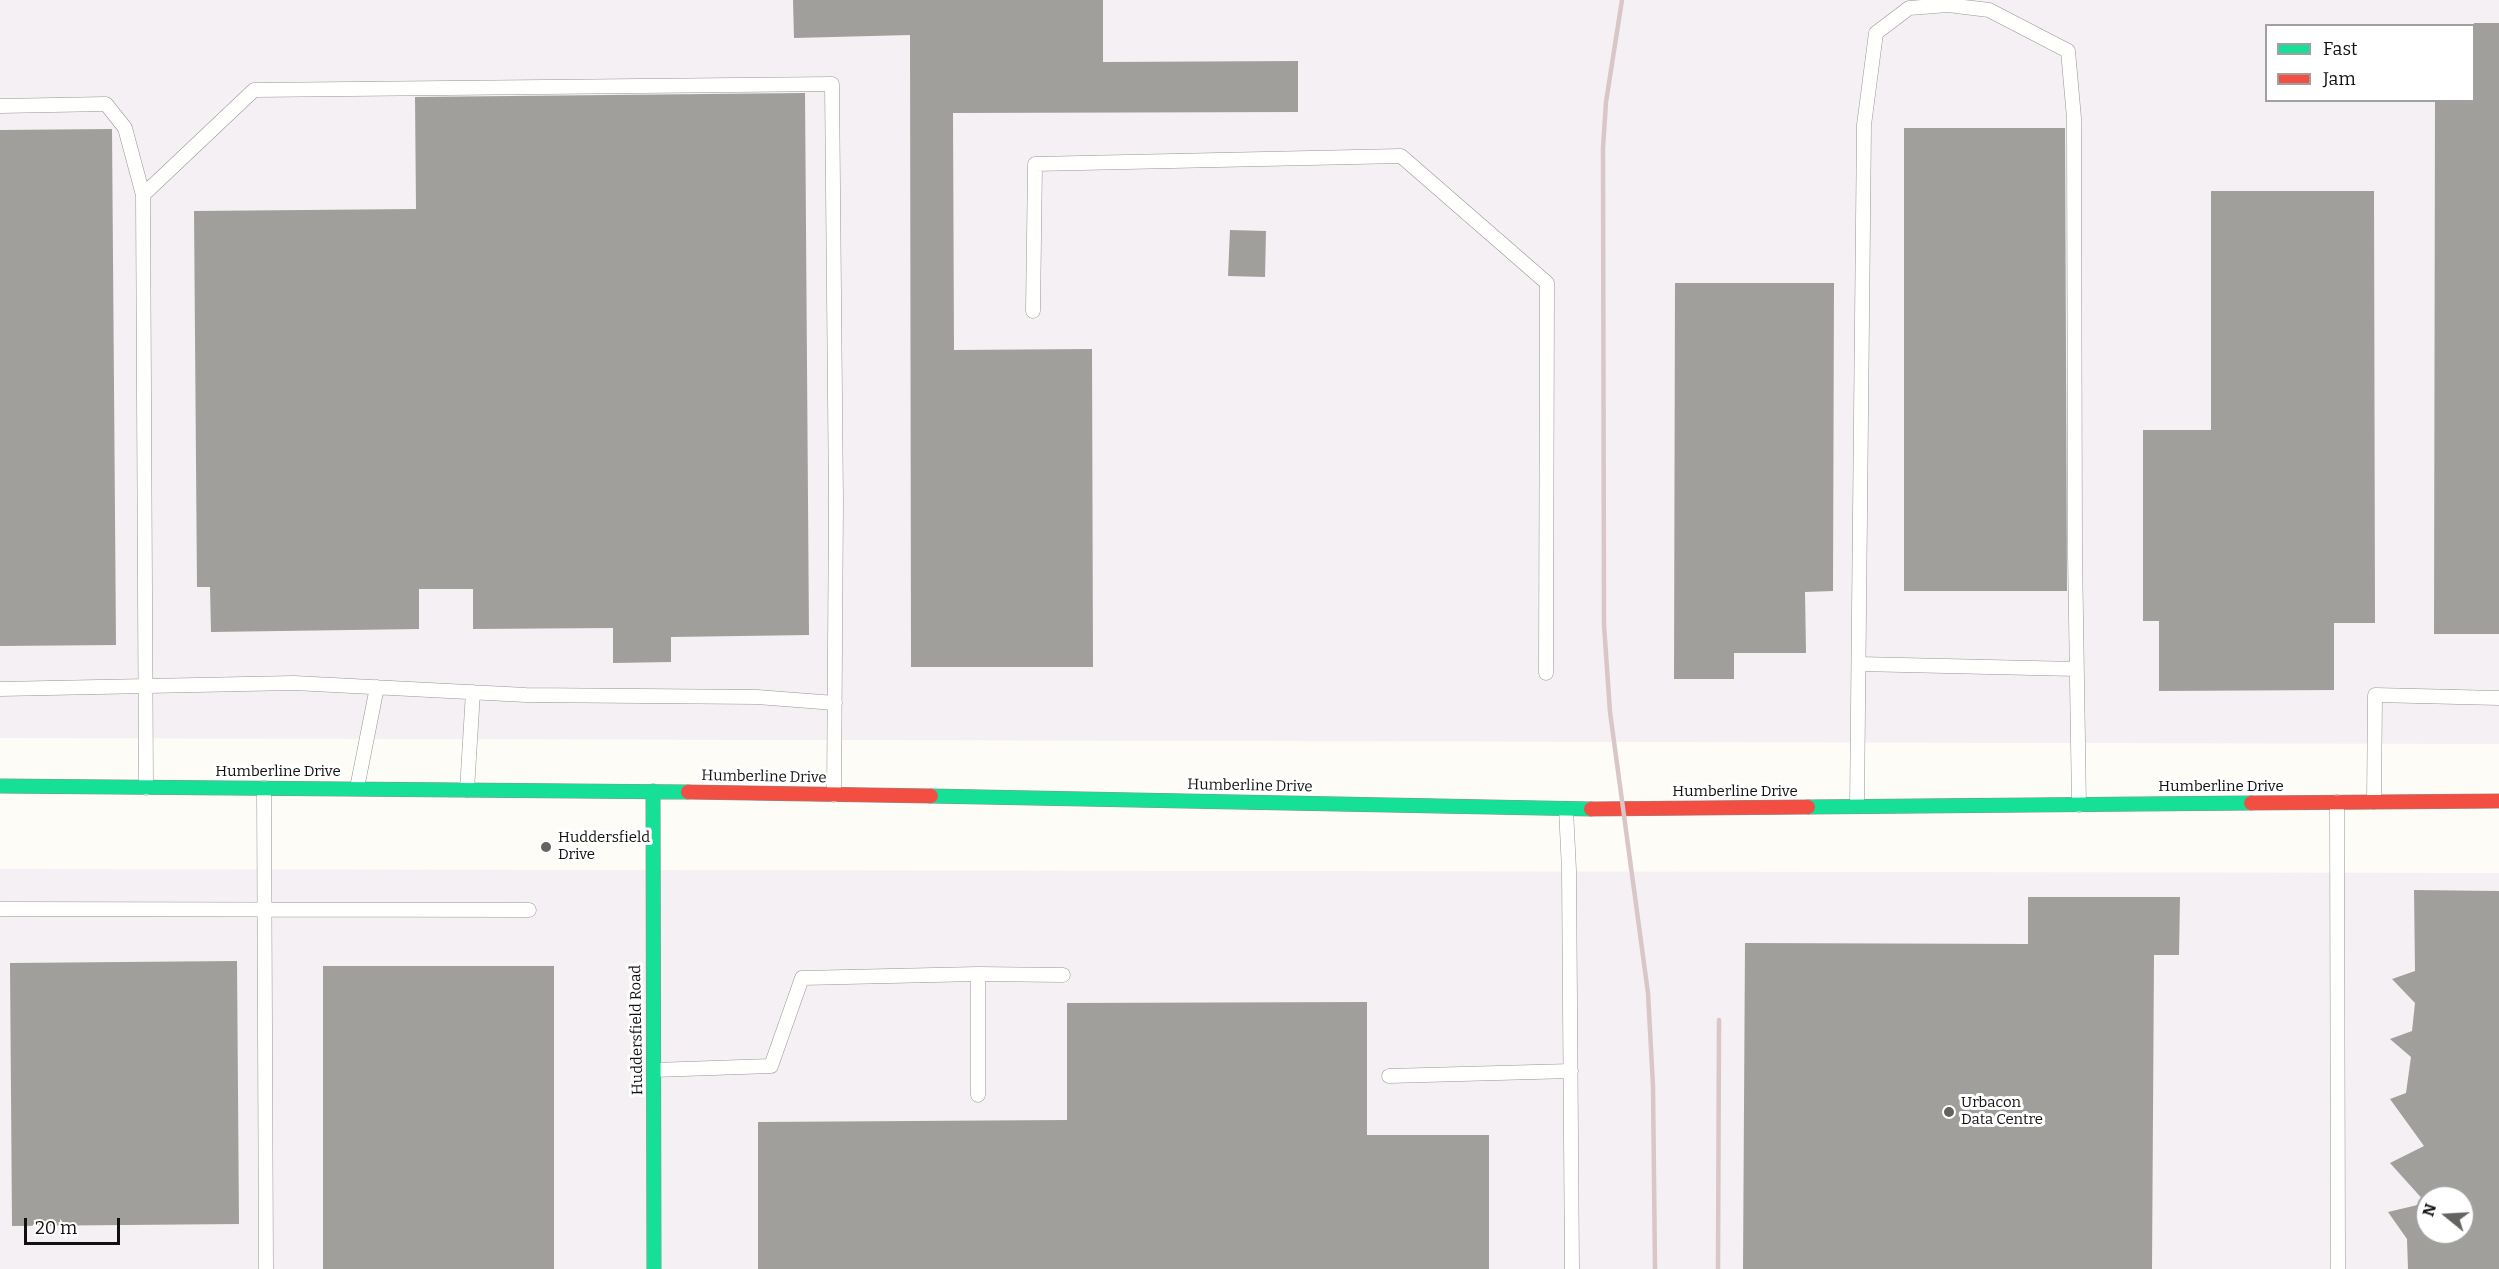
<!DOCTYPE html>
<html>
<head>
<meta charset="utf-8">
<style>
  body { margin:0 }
  #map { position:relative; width:2499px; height:1269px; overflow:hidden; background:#fdfcf7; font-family:Bitter,serif }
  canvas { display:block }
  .legend { position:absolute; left:2265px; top:24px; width:210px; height:78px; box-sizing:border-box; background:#fff; border:2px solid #a0a0a0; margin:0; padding:8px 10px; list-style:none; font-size:18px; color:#111 }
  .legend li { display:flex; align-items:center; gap:12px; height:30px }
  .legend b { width:30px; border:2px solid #a0a0a0 }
  .north { position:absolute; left:2415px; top:1185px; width:60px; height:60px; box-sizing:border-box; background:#fff; border:2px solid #a0a0a0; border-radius:50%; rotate:288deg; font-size:16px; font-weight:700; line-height:24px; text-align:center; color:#111 }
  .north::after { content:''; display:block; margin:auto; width:21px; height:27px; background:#646362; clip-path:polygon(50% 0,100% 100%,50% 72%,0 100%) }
  .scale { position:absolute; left:24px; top:1218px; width:96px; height:27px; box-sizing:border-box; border:3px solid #111; border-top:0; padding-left:8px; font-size:18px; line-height:21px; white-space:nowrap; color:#111; -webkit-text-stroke:4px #fff; paint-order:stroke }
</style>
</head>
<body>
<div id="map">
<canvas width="2499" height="1269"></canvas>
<ul class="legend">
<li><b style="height:8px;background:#16e098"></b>Fast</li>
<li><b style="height:8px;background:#f24e42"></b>Jam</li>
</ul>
<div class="north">N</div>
<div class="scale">20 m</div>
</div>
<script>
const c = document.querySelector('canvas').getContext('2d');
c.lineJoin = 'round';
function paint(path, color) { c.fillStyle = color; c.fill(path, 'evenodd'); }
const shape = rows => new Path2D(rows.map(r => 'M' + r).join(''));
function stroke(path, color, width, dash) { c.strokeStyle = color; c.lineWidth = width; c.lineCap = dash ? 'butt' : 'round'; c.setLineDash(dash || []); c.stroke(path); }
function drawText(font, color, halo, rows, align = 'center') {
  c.font = font + ' Bitter,serif'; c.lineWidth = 6; c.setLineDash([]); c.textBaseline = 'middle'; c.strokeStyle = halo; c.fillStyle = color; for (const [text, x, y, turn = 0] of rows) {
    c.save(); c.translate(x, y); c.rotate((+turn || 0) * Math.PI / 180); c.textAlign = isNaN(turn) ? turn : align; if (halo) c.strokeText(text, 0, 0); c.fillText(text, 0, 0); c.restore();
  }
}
const industrial = shape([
  [0,0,2499,0,2499,744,0,738],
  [2266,26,2474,26,2474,100,2266,100],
  [0,869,2499,873,2499,1269,0,1269],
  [2427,1197,2463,1197,2463,1233,2427,1233]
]);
const building = shape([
  [793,0,1103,0,1103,62,1298,61,1298,112,953,113,954,350,1092,349,1093,667,911,667,910,35,794,38],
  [2474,23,2499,23,2499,634,2434,634,2435,100,2474,100],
  [805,93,809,635,671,637,671,662,613,663,613,628,473,629,473,589,419,589,419,629,211,632,210,587,197,587,194,211,416,209,415,97],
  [1904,128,2065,128,2067,591,1904,591],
  [112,129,116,645,0,646,0,130],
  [2211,191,2374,191,2375,623,2334,623,2334,690,2159,691,2159,621,2143,621,2143,430,2211,430],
  [1230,230,1266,231,1265,277,1228,276],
  [1675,283,1834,283,1833,591,1805,592,1806,653,1734,653,1734,679,1674,679],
  [2414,890,2499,891,2499,1269,2408,1269,2407,1239,2388,1212,2426,1203,2390,1163,2424,1146,2390,1099,2406,1093,2411,1057,2390,1039,2412,1031,2415,1003,2392,979,2415,971],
  [2427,1197,2463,1197,2463,1233,2427,1233],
  [2028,897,2180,897,2179,955,2154,955,2152,1269,1743,1269,1745,943,2028,944],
  [237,961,239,1224,12,1226,10,963],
  [323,966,554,966,554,1269,323,1269],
  [1367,1002,1367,1135,1489,1135,1489,1269,758,1269,758,1122,1067,1120,1067,1003]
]);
const lane = shape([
  [0,106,106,104,125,128,143,195],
  [1033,311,1035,164,1401,156,1547,283,1546,673],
  [1859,664,2076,669],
  [0,689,294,683,526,695,757,697,835,703],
  [146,788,143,195,254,90,832,84,836,502,834,795],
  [264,788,266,1269],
  [357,788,377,687],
  [467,790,473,692],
  [2337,802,2338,1269],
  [2374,802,2375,695,2499,698],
  [1857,806,1864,125,1876,33,1909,8,1948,5,1989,10,2068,51,2074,118,2075,554,2079,805],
  [1566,809,1569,870,1572,1269],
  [0,909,529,910],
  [654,1070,771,1066,802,978,978,974,1063,975],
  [1389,1076,1571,1071],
  [978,1095,978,974]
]);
const fast = shape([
  [0,786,688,792],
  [653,791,654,1269],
  [931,796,1591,809],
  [1808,807,2251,803]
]);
const jam = shape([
  [688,792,931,796],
  [2251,803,2499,801],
  [1591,809,1808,807]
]);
const rail = shape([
  [1622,0,1606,102,1603,148,1604,625,1610,712,1648,993,1653,1086,1655,1269],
  [1718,1269,1719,1020]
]);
const markers = [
  [546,847,6,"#646362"],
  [1949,1112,6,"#646362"]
];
const streetNames = [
  ["Humberline Drive",278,772],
  ["Humberline Drive",764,777,1],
  ["Humberline Drive",1250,786,1],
  ["Humberline Drive",2221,787],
  ["Humberline Drive",1735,792],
  ["Huddersfield Road",637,1030,-91]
];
const poiNames = [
  ["Huddersfield",558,838],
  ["Drive",558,855],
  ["Urbacon",1961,1103],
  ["Data Centre",1961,1120]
];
paint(industrial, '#f5f0f3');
paint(building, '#a19f9c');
stroke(lane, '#979795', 15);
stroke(fast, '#8e8d8b', 15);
stroke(jam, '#8e8d8b', 15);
stroke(lane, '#fffffe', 14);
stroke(fast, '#16e098', 14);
stroke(jam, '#f24e42', 14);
stroke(rail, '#d9c6c7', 4.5);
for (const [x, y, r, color] of markers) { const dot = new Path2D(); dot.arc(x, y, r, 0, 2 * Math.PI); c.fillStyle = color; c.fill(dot); stroke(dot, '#fff', 2); }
drawText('15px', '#111', '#fff', streetNames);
drawText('15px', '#111', '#fff', poiNames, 'left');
</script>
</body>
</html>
